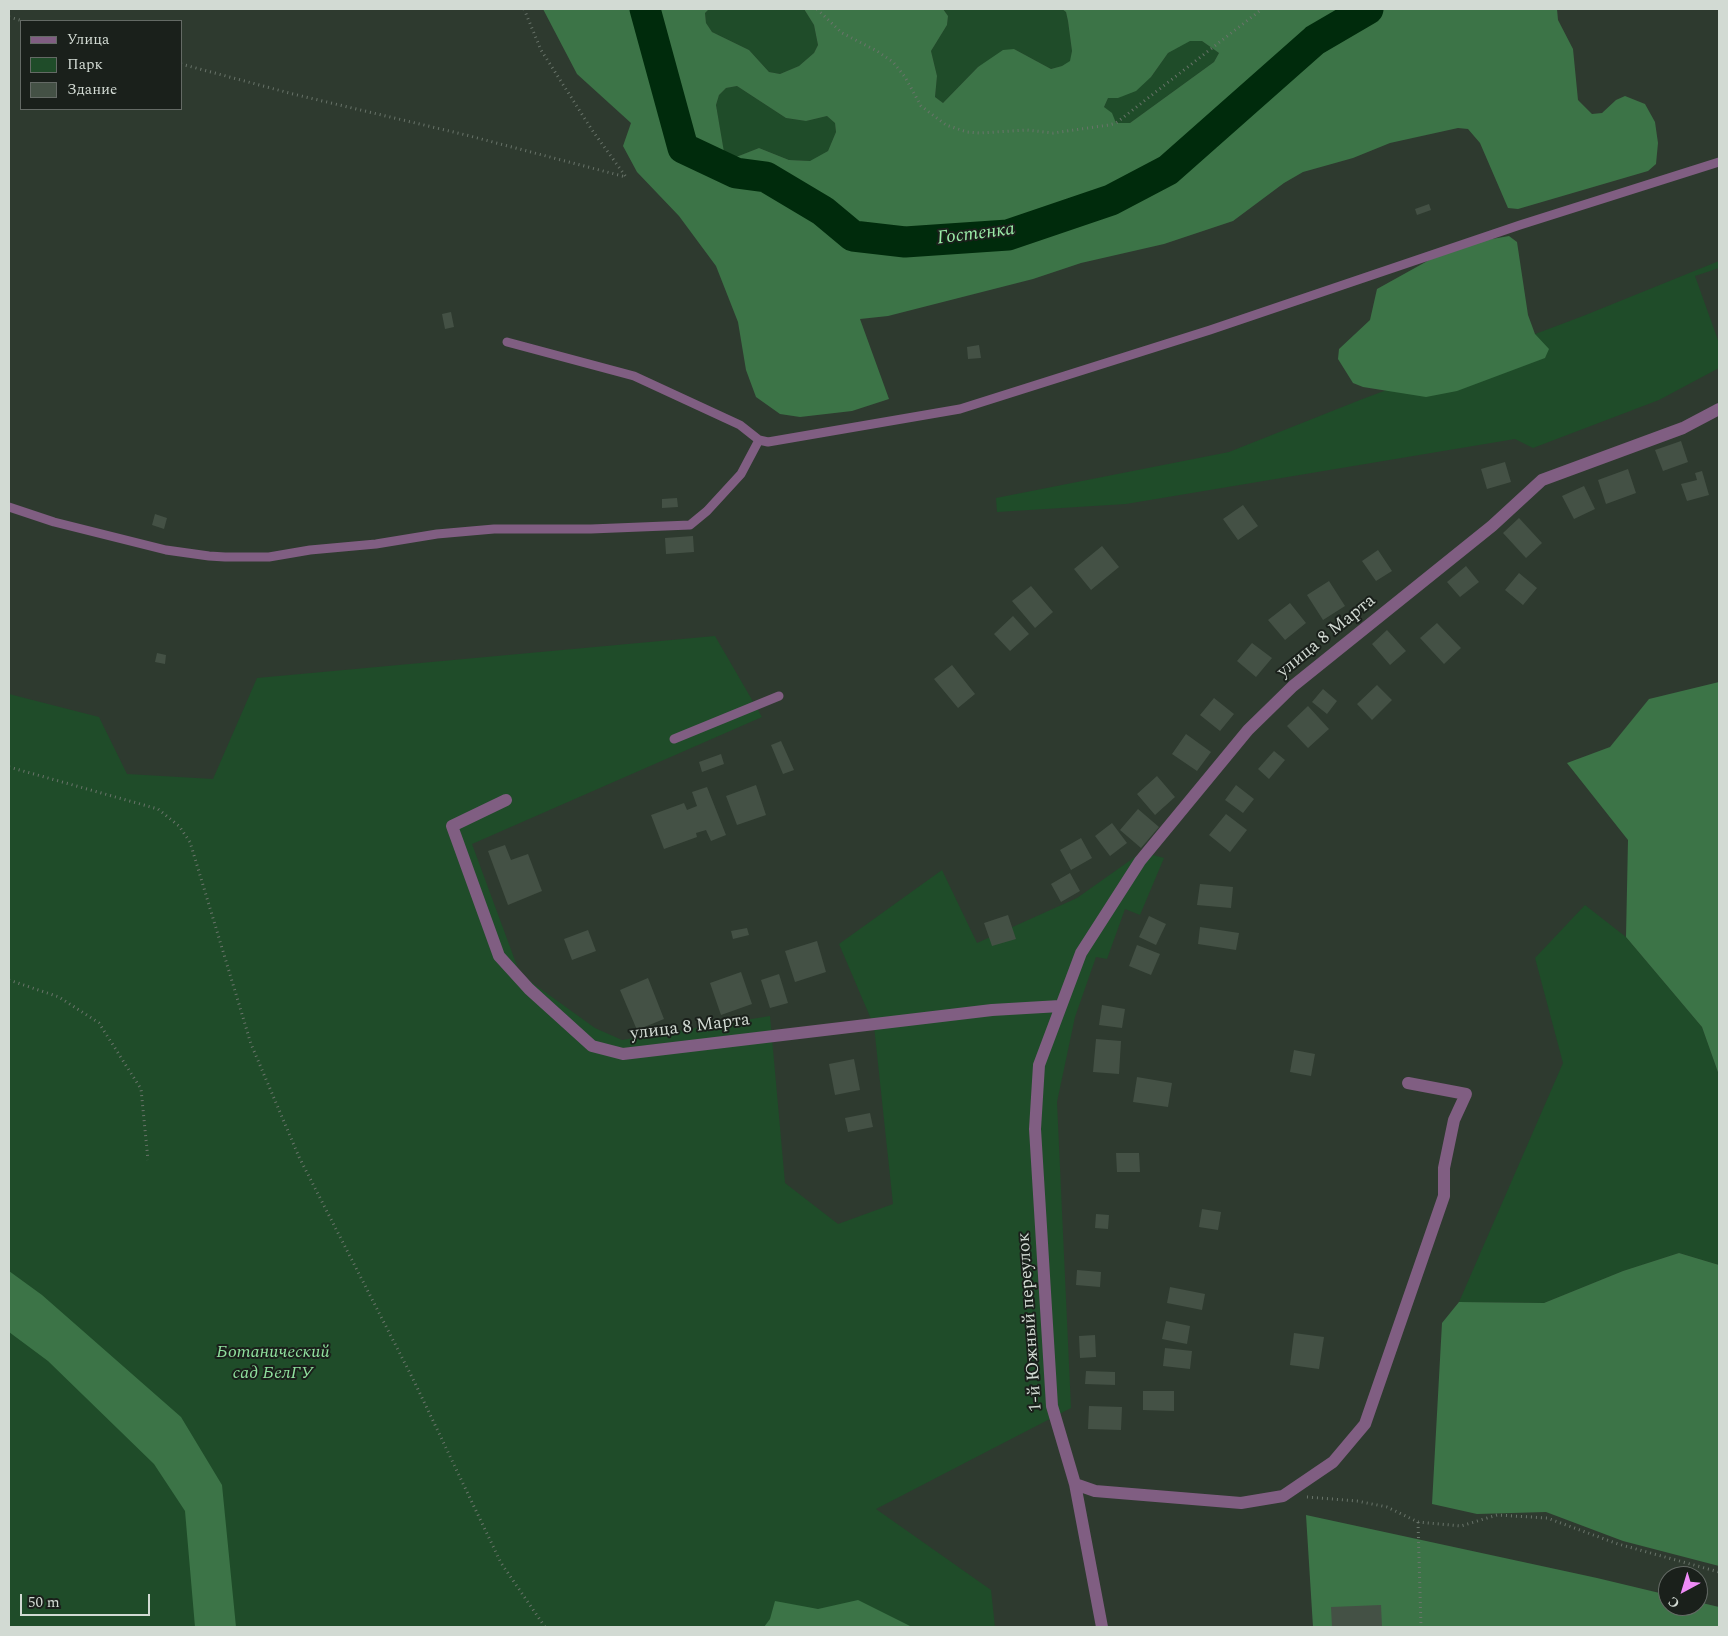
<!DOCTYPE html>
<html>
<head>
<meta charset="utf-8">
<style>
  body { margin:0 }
  #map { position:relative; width:1728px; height:1636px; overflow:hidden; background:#2e3a2f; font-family:Spectral,serif }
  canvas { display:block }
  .frame { position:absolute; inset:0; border:10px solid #d2dad3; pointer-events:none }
  .legend { position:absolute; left:20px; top:20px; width:162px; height:90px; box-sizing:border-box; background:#1a201b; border:1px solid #646a65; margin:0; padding:6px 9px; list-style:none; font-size:15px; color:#d2dad3 }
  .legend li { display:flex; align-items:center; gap:10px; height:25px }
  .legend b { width:25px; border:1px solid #646a65 }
  .north { position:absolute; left:1658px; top:1566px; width:50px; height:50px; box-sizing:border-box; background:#1a201b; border:1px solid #646a65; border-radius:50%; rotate:219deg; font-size:14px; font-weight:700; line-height:20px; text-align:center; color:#d2dad3 }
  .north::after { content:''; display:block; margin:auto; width:18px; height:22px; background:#ef8bf7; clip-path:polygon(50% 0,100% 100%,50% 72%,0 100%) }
  .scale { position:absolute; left:20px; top:1594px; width:130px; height:22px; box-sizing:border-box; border:2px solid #d2dad3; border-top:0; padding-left:6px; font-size:15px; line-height:18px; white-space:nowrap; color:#d2dad3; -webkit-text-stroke:4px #1a201b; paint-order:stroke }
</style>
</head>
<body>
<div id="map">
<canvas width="1728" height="1636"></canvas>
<div class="frame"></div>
<ul class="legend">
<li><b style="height:6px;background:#805e82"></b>Улица</li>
<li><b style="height:14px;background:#1f4c29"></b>Парк</li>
<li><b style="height:14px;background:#445145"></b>Здание</li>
</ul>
<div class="north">С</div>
<div class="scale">50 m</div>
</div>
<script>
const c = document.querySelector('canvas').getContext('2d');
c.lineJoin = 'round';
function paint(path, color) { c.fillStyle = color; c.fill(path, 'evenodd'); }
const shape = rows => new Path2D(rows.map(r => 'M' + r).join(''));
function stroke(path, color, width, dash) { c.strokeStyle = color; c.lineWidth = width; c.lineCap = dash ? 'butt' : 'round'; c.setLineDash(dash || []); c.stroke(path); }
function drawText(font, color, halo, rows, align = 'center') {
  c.font = font + ' Spectral,serif'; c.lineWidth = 4; c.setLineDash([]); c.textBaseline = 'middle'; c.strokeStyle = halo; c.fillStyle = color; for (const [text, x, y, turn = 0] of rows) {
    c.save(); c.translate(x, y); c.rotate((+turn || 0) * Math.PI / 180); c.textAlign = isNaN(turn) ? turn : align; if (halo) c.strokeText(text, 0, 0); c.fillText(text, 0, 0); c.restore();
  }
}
const green = shape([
  [709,9,804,9,814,25,818,45,814,53,799,66,780,74,769,72,749,50,712,32,706,23,705,13],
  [943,9,1062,9,1066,12,1068,21,1072,51,1071,61,1062,66,1051,69,1014,49,978,67,943,103,935,97,937,76,931,51,947,25,948,16],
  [1190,40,1202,41,1219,53,1214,62,1130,123,1116,123,1104,107,1108,98,1118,98,1151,77,1168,53],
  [737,86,786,118,806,121,827,116,835,123,836,132,828,151,811,161,789,160,759,148,731,159,724,153,716,105,719,95,726,88],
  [1719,261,1719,268,1695,276,1719,343,1719,368,1659,400,1533,448,1515,439,1126,504,997,512,996,498,1229,452,1360,400,1583,316],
  [715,636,762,717,472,844,520,974,595,1028,622,1040,770,1016,785,1183,838,1224,893,1204,874,1026,839,944,942,870,977,943,1077,898,1142,852,1164,858,1140,915,1125,909,1107,959,1096,957,1075,1017,1057,1102,1071,1408,876,1509,991,1590,995,1627,9,1627,9,694,99,717,127,774,213,779,257,678],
  [1585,905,1626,937,1702,1027,1719,1075,1719,1265,1679,1253,1623,1271,1544,1303,1459,1302,1563,1063,1535,958]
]);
const forest = shape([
  [543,9,709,9,705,13,706,23,712,32,749,50,769,72,780,74,799,66,814,53,818,45,814,25,804,9,943,9,948,16,947,25,931,51,937,76,935,97,943,103,978,67,1003,50,1014,49,1051,69,1062,66,1070,61,1072,51,1068,21,1066,12,1062,9,1557,9,1558,20,1573,49,1578,100,1592,114,1602,113,1616,100,1625,96,1645,104,1655,122,1658,143,1656,164,1648,171,1518,209,1508,208,1480,143,1468,129,1458,128,1390,143,1353,158,1303,172,1284,183,1233,221,1164,244,1081,263,1033,279,888,316,860,319,889,399,852,411,800,417,780,414,756,397,746,370,738,322,716,266,679,216,637,172,623,146,631,123,577,74],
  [1190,41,1202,41,1219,53,1214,62,1130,123,1116,123,1112,113,1104,107,1108,98,1118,98,1136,91,1151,77,1168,53],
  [737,86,786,118,806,121,827,116,835,123,836,132,828,151,810,161,789,160,759,148,731,159,724,152,716,105,719,95,726,88],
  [1509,236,1517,242,1528,315,1535,334,1549,349,1545,358,1457,391,1426,397,1363,387,1353,383,1338,359,1339,349,1370,320,1377,289,1431,259,1469,243],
  [1719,682,1719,1075,1702,1027,1626,937,1628,840,1567,763,1610,747,1649,699],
  [1679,1253,1719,1265,1719,1566,1623,1541,1546,1512,1477,1514,1432,1504,1442,1323,1459,1302,1544,1303,1623,1271],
  [9,1271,42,1295,181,1417,222,1485,236,1627,195,1627,185,1511,154,1464,48,1361,9,1332],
  [1306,1515,1597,1578,1668,1595,1668,1606,1698,1606,1698,1602,1719,1607,1719,1627,1313,1627],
  [858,1600,912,1627,764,1627,770,1619,775,1601,818,1609]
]);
const river = shape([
  [645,9,683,148,736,173,766,177,823,211,853,236,905,242,1008,235,1111,200,1168,170,1315,40,1368,9]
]);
const building = shape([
  [1429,204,1431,210,1417,215,1415,209],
  [451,312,454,327,445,329,442,314],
  [979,345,981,358,968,359,967,347],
  [1681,441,1688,462,1663,471,1655,450],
  [1505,462,1511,482,1487,489,1481,469],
  [1628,469,1636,493,1606,504,1598,480],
  [1702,471,1709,495,1687,501,1681,484,1697,480,1695,473],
  [1584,486,1595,509,1574,519,1562,496],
  [677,498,678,507,662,508,662,499],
  [1243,505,1258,526,1238,540,1223,519],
  [155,514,167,518,164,529,152,525],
  [1519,518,1542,543,1526,558,1503,533],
  [693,536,694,552,666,554,665,538],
  [1102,546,1119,567,1091,590,1074,569],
  [1378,550,1392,571,1376,581,1362,561],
  [1466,566,1479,582,1460,597,1447,582],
  [1519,573,1537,588,1523,605,1505,590],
  [1329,581,1345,606,1323,620,1307,595],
  [1031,586,1053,612,1035,628,1012,601],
  [1290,603,1306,623,1285,640,1268,620],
  [1013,616,1029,634,1010,651,994,634],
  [1437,623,1461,648,1444,664,1420,638],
  [1387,630,1406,651,1390,665,1372,644],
  [1252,643,1272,658,1256,677,1237,661],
  [157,653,166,655,165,664,155,662],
  [952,665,975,694,958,708,934,679],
  [1377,685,1392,700,1372,720,1357,704],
  [1323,689,1337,701,1327,714,1312,702],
  [1214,698,1234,714,1220,731,1200,715],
  [1308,706,1329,729,1308,748,1287,726],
  [1186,734,1211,752,1197,771,1172,754],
  [781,741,794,770,783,774,771,745],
  [1274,751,1285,760,1269,779,1258,769],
  [721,754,724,764,702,772,699,762],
  [1157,776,1175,797,1155,815,1137,794],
  [756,785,766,815,737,825,726,796],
  [1236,785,1254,799,1243,813,1225,800],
  [707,787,726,835,711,841,706,830,696,833,697,837,664,849,651,815,684,803,687,810,697,806,692,792],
  [1138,809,1159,827,1141,848,1120,830],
  [1226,814,1247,830,1230,852,1209,835],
  [1112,823,1127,843,1110,856,1095,836],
  [1081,838,1092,858,1071,870,1060,850],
  [505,845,511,860,528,854,542,891,508,905,488,851],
  [1070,873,1080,891,1061,902,1051,884],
  [1200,884,1233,887,1231,908,1197,905],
  [1008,915,1016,939,992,946,984,923],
  [1149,916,1166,924,1156,945,1139,937],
  [1200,927,1239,933,1236,950,1198,944],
  [747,928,749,935,733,939,731,931],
  [588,930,596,951,572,960,564,939],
  [817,941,826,972,795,982,785,951],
  [1137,945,1160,954,1151,975,1129,966],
  [741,972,752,1004,721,1015,710,983],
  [779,974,788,1003,770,1008,761,980],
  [648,978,664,1019,637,1030,620,990],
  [1102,1005,1125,1009,1122,1028,1099,1025],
  [1096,1039,1121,1041,1119,1074,1093,1072],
  [1294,1050,1315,1054,1311,1076,1290,1072],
  [854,1059,860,1090,835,1095,829,1064],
  [1137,1077,1172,1083,1168,1107,1133,1102],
  [870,1113,873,1127,848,1132,845,1118],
  [1116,1153,1139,1153,1140,1172,1117,1172],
  [1202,1209,1221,1212,1218,1230,1199,1227],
  [1096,1214,1109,1215,1108,1229,1095,1228],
  [1077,1270,1101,1272,1100,1287,1076,1285],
  [1170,1287,1205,1294,1202,1310,1167,1303],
  [1166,1321,1190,1326,1187,1344,1162,1339],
  [1294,1333,1324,1337,1319,1369,1290,1365],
  [1095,1335,1096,1357,1080,1358,1079,1336],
  [1165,1348,1192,1351,1190,1369,1163,1366],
  [1086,1371,1115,1372,1115,1385,1085,1384],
  [1143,1391,1174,1391,1174,1411,1143,1410],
  [1089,1406,1122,1407,1121,1430,1088,1429],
  [1381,1605,1382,1627,1332,1627,1331,1607]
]);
const path = shape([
  [524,9,541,50,592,130,626,177],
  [817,9,842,33,877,51,893,62,905,77,921,106,946,125,967,132,980,133,1027,130,1053,133,1109,125,1116,123,1262,9],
  [9,17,23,21],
  [181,64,293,94,466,135,626,177],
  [9,767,158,809,179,826,190,842,251,1044,299,1157,414,1381,501,1563,545,1627],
  [9,980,59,997,99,1023,141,1089,148,1160],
  [1307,1497,1357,1501,1387,1507,1418,1522,1461,1526,1497,1515,1547,1518,1618,1544,1719,1572],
  [1418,1522,1421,1627]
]);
const service = shape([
  [507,342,634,376,740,425,759,440],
  [9,507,54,522,166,550,209,556,225,557,269,557,310,550,376,544,437,534,494,529,591,529,690,525,707,511,741,474,759,440,768,442,960,409,1210,330,1520,225,1719,162],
  [674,739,779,696]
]);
const minor = shape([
  [506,800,452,826,499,956,529,989,592,1046,623,1054,992,1010,1060,1006],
  [1075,1484,1095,1491,1241,1503,1283,1496,1333,1462,1365,1424,1444,1196,1444,1168,1454,1120,1466,1094,1408,1083],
  [1102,1627,1075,1484,1052,1406,1035,1129,1039,1065,1081,953,1140,861,1248,730,1293,686,1492,526,1542,480,1683,428,1719,409]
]);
const streetNames = [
  ["улица 8 Марта",1327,637,-39],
  ["улица 8 Марта",690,1028,-7],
  ["1-й Южный переулок",1031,1322,-94]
];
const parkNames = [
  ["Ботанический",273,1353],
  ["сад БелГУ",273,1374]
];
const waterNames = [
  ["Гостенка",976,235,-7]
];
paint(green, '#1f4c29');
paint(forest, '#3c7447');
stroke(river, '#002b0c', 31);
paint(building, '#445145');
stroke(path, '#69746a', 3, [1, 4]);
stroke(service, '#805e82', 9);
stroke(minor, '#805e82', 12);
drawText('18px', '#d2dad3', '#1a201b', streetNames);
drawText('italic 18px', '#90e09e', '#1a201b', parkNames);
drawText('italic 19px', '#9beba8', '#1a201b', waterNames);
</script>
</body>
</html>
